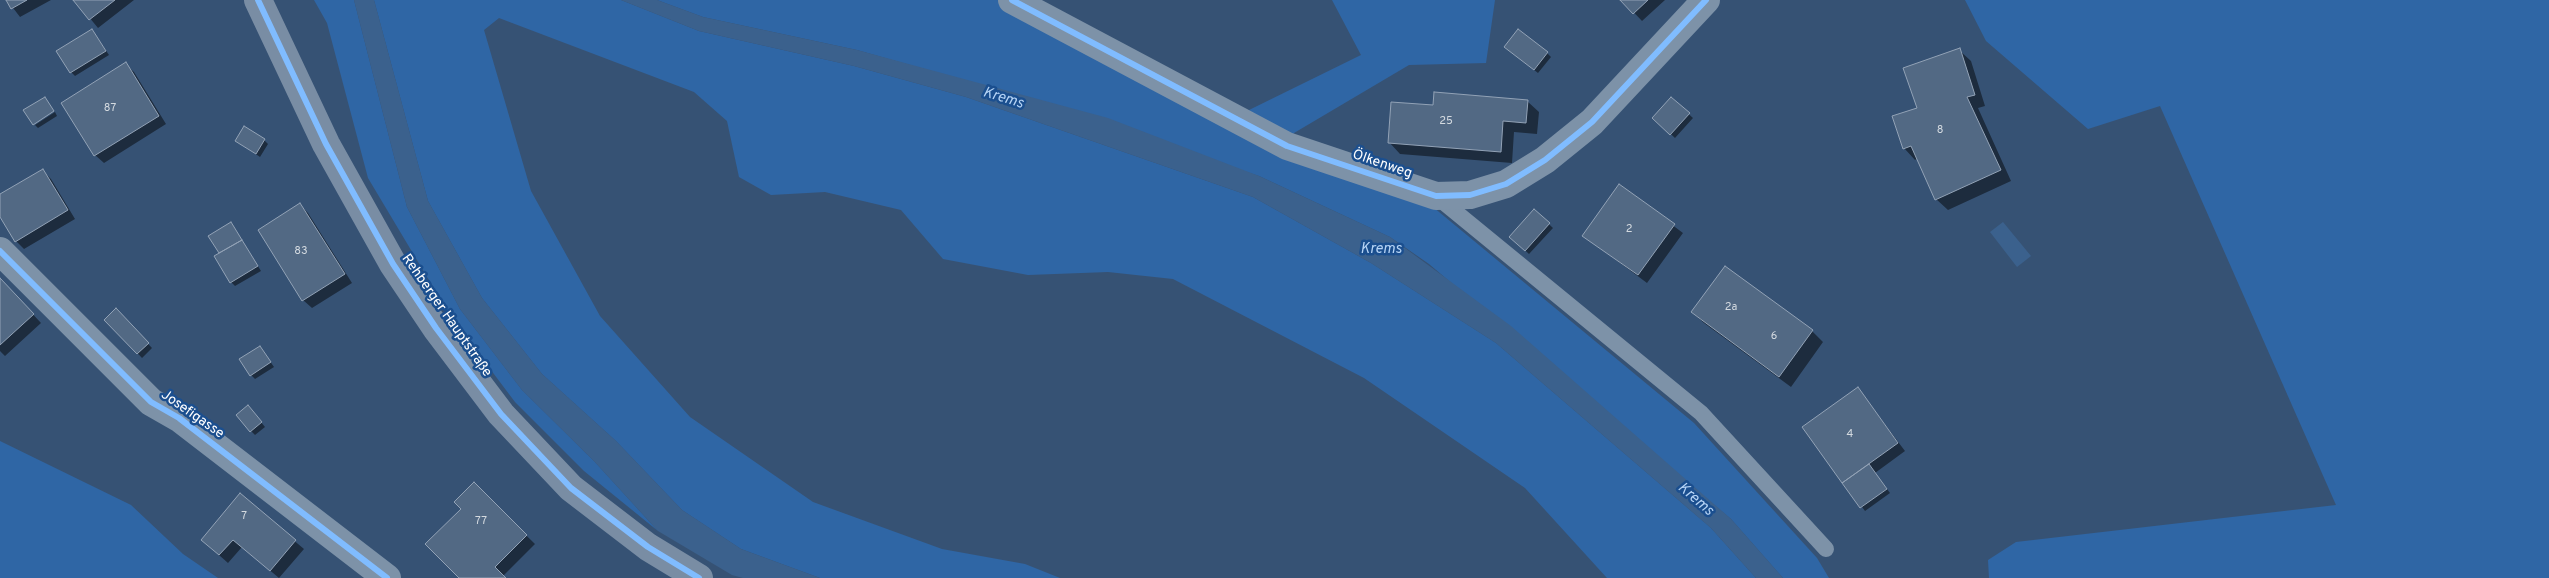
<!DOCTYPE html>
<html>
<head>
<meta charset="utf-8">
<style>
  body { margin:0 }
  canvas { display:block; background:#365274 }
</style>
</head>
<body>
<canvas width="2549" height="578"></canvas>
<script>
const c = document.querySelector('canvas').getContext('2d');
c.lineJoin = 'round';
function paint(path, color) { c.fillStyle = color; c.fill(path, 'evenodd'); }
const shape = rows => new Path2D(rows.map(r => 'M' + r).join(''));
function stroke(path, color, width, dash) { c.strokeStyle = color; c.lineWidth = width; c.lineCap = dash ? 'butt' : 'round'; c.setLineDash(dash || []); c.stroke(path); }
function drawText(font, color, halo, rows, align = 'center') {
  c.font = font + ' Overpass,sans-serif'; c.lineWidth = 5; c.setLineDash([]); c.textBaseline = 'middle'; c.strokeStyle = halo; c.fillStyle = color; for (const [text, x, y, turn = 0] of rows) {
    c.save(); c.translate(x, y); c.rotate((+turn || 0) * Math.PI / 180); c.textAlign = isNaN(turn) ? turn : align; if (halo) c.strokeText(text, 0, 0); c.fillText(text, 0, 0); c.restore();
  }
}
const green = shape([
  [314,0,354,0,407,207,460,309,522,390,594,461,658,531,584,471,515,402,451,317,368,178,327,23],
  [374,0,621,0,699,31,854,66,966,97,1253,197,1371,263,1496,343,1711,528,1756,578,1607,578,1525,488,1364,378,1173,279,1108,272,1028,275,943,259,901,210,825,192,771,195,739,177,727,121,694,92,499,18,484,30,531,191,600,316,690,417,813,502,942,549,1025,564,1060,578,820,578,741,549,682,510,616,441,542,374,482,298,428,201],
  [657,0,1040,0,1247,111,1361,55,1332,0,1495,0,1486,63,1409,65,1294,133,1279,155,1433,207,1694,423,1817,558,1829,578,1783,578,1731,519,1429,264,1390,237,1259,176,966,81,857,50,703,17],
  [1965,0,2549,0,2549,578,1989,578,1988,560,2016,542,2336,505,2160,106,2088,129,1986,41],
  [0,441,131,505,183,554,218,578,0,578]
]);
const water = shape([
  [354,0,374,0,428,201,482,298,542,374,616,441,682,510,741,549,820,578,743,578,732,575,658,531,594,461,522,390,460,309,407,207],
  [621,0,657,0,703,17,857,50,1108,118,1259,176,1390,237,1511,326,1731,519,1783,578,1756,578,1711,528,1496,343,1371,263,1253,197,966,97,854,66,699,31],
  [2003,222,2031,256,2017,267,1990,232]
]);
const shadow = shape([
  [7,0,51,0,20,17],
  [75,0,134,0,98,28],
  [1622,0,1665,0,1642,21],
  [92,30,109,55,75,76,71,72],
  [1505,47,1547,53,1551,57,1538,73],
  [1959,50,1971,61,1985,106,1978,108,2011,181,1948,210,1936,199,1918,158,1915,160,1904,148,1918,108],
  [125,64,134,72,166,124,104,163,95,155],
  [1671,98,1693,118,1675,138,1654,118],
  [1527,101,1539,112,1537,134,1514,132,1512,163,1400,154,1389,142,1434,107],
  [55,112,57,116,38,128,35,125],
  [264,140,268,144,260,157,237,141],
  [42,170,51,179,75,219,24,249,16,241,0,214,0,196],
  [1620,186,1683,233,1647,283,1584,236],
  [300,205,308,213,352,283,312,308,303,300],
  [1535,211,1553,228,1529,254,1511,237],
  [231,223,261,271,235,286,231,282,220,254,210,236],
  [0,279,41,323,5,356,0,351],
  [116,310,152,348,142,358,106,320],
  [1692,312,1812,331,1823,342,1791,387,1704,323],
  [260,347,274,367,255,379,251,375],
  [1858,389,1905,451,1875,473,1890,493,1865,511,1803,427],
  [252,411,265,427,255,435,251,431],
  [474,484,535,544,503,576,504,578,461,578],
  [240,495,304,549,279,578,242,547,228,563,202,540]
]);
const building = shape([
  [6,0,27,0,11,9,6,0],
  [73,0,115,0,89,20,73,0],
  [1620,0,1648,0,1633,14,1620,0],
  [92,29,106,51,70,73,56,51,92,29],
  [1518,29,1548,52,1534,70,1504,47,1518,29],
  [1960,48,1975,95,1967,97,2001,170,1935,200,1911,146,1903,149,1892,116,1917,108,1903,68,1960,48],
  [126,62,159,116,94,156,61,103,126,62],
  [1434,92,1528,100,1526,123,1503,121,1501,152,1388,143,1391,102,1433,105,1434,92],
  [45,97,54,111,33,125,23,110,45,97],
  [1671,97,1690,113,1670,135,1652,118,1671,97],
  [244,126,265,139,256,154,235,141,244,126],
  [43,169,68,210,15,242,0,217,0,194,43,169],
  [1619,184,1675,224,1638,275,1582,236,1619,184],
  [300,203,345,274,302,301,258,230,300,203],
  [1534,209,1550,223,1525,251,1509,237,1534,209],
  [231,222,242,240,219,253,208,236,231,222],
  [242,240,258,266,230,283,214,256,242,240],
  [1725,266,1813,330,1779,377,1691,312,1725,266],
  [0,278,34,314,0,345,0,278],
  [116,308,149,343,137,354,104,320,116,308],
  [260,346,271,362,250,376,239,359,260,346],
  [1858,387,1898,443,1842,483,1802,427,1858,387],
  [248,405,262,422,250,432,236,415,248,405],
  [1869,464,1887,489,1860,508,1842,483,1869,464],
  [474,482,527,535,495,567,506,578,459,578,425,544,461,509,454,502,474,482],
  [240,493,296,540,270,571,233,540,219,555,201,540,240,493]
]);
const lane = shape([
  [1436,196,1701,413,1826,549]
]);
const street = shape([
  [1012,0,1287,146,1436,196,1470,195,1506,184,1545,160,1592,122,1706,0],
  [0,251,151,402,179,418,387,578]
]);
const secondary = shape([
  [258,0,326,144,393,264,436,328,501,414,571,488,648,547,699,578]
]);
const cycleway = shape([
  [258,0,326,144,393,264,436,328,501,414,571,488,648,547,699,578],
  [1012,0,1287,146,1436,196,1470,195,1506,184,1545,160,1592,122,1706,0],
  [0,251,151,402,179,418,387,578]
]);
const numberNames = [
  ["87",110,109],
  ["25",1446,122],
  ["8",1940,131],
  ["2",1629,230],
  ["83",301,252],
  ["2a",1731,308],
  ["6",1774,337],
  ["4",1850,435],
  ["7",244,517],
  ["77",481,522]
];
const streetNames = [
  ["Ölkenweg",1382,165,19],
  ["Rehberger Hauptstraße",446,316,55],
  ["Josefigasse",192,415,35]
];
const waterNames = [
  ["Krems",1003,99,17],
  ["Krems",1381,250],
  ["Krems",1695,500,41]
];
paint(green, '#2f66a5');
paint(water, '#3b618d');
paint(shadow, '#0007');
paint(building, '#526984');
stroke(building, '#92a2b6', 1);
stroke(lane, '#7d92a8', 16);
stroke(street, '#7d92a8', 28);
stroke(secondary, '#798da4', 28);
stroke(cycleway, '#80bcff', 6);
drawText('11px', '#d4dae0', null, numberNames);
drawText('14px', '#fff', '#1b4f8f', streetNames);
drawText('italic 15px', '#b5d3f5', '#1b4f8f', waterNames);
</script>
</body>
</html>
